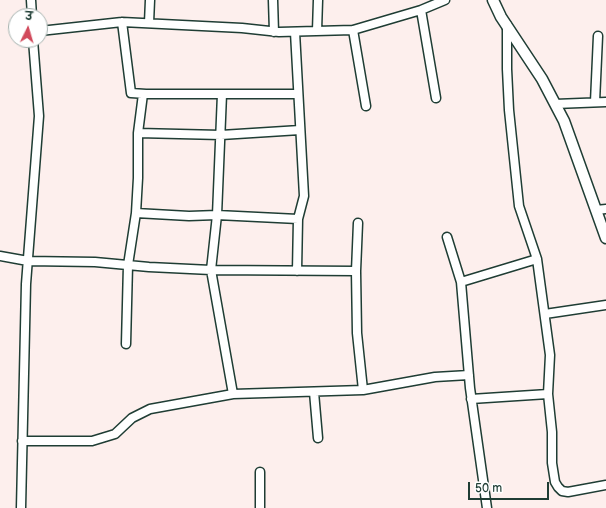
<!DOCTYPE html>
<html>
<head>
<meta charset="utf-8">
<style>
  body { margin:0 }
  #map { position:relative; width:606px; height:508px; overflow:hidden; background:#fdefed; font-family:"Balsamiq Sans","Playpen Sans Deva",sans-serif }
  canvas { display:block }
  .north { position:absolute; left:8px; top:8px; width:40px; height:40px; box-sizing:border-box; background:#fff; border:1px solid #a5b1ae; border-radius:50%; rotate:5deg; font-size:11px; font-weight:700; line-height:16px; text-align:center; color:#1f3d34 }
  .north::after { content:''; display:block; margin:auto; width:14px; height:18px; background:#d1495b; clip-path:polygon(50% 0,100% 100%,50% 72%,0 100%) }
  .scale { position:absolute; left:468px; top:482px; width:81px; height:18px; box-sizing:border-box; border:2px solid #1f3d34; border-top:0; padding-left:5px; font-size:12px; line-height:14px; white-space:nowrap; color:#1f3d34; -webkit-text-stroke:3px #fff; paint-order:stroke }
</style>
</head>
<body>
<div id="map">
<canvas width="606" height="508"></canvas>
<div class="north">उ</div>
<div class="scale">50 m</div>
</div>
<script>
const c = document.querySelector('canvas').getContext('2d');
c.lineJoin = 'round';
const shape = rows => new Path2D(rows.map(r => 'M' + r).join(''));
function stroke(path, color, width, dash) { c.strokeStyle = color; c.lineWidth = width; c.lineCap = dash ? 'butt' : 'round'; c.setLineDash(dash || []); c.stroke(path); }
const minor = shape([
  [31,0,32,16],
  [273,0,274,32],
  [421,10,436,98],
  [122,22,131,93,146,94],
  [149,23,150,0],
  [507,25,507,69,509,110,519,206,537,259,550,355,548,394,552,432,552,463,555,482,558,487,562,491,568,492,606,485],
  [353,30,366,106],
  [40,31,122,22,242,28,279,32,353,30,421,10,445,0],
  [317,31,318,0],
  [295,32,304,196,298,219,297,271],
  [222,94,217,215,211,270,233,394],
  [595,102,598,36],
  [555,104,606,102],
  [138,133,221,135,300,130],
  [596,210,606,209],
  [136,213,189,216,217,215,298,219],
  [358,223,356,271,357,333,363,390],
  [447,237,461,282,470,388,487,508],
  [0,256,28,261,95,262,149,267,211,270,356,271],
  [461,282,537,259],
  [545,314,606,305],
  [126,344,128,265,136,213,138,178,138,133,143,94,298,94],
  [314,392,318,438],
  [471,399,548,394],
  [22,441,92,441,115,434,132,418,150,409,233,394,363,390,435,377,469,375],
  [260,472,260,508],
  [21,508,26,284,39,116,33,40]
]);
const tertiary = shape([
  [493,0,501,17,542,79,564,121,606,238]
]);
stroke(minor, '#1f3d34', 11);
stroke(tertiary, '#1f3d34', 13);
stroke(minor, '#fff', 8);
stroke(tertiary, '#fff', 10);
</script>
</body>
</html>
